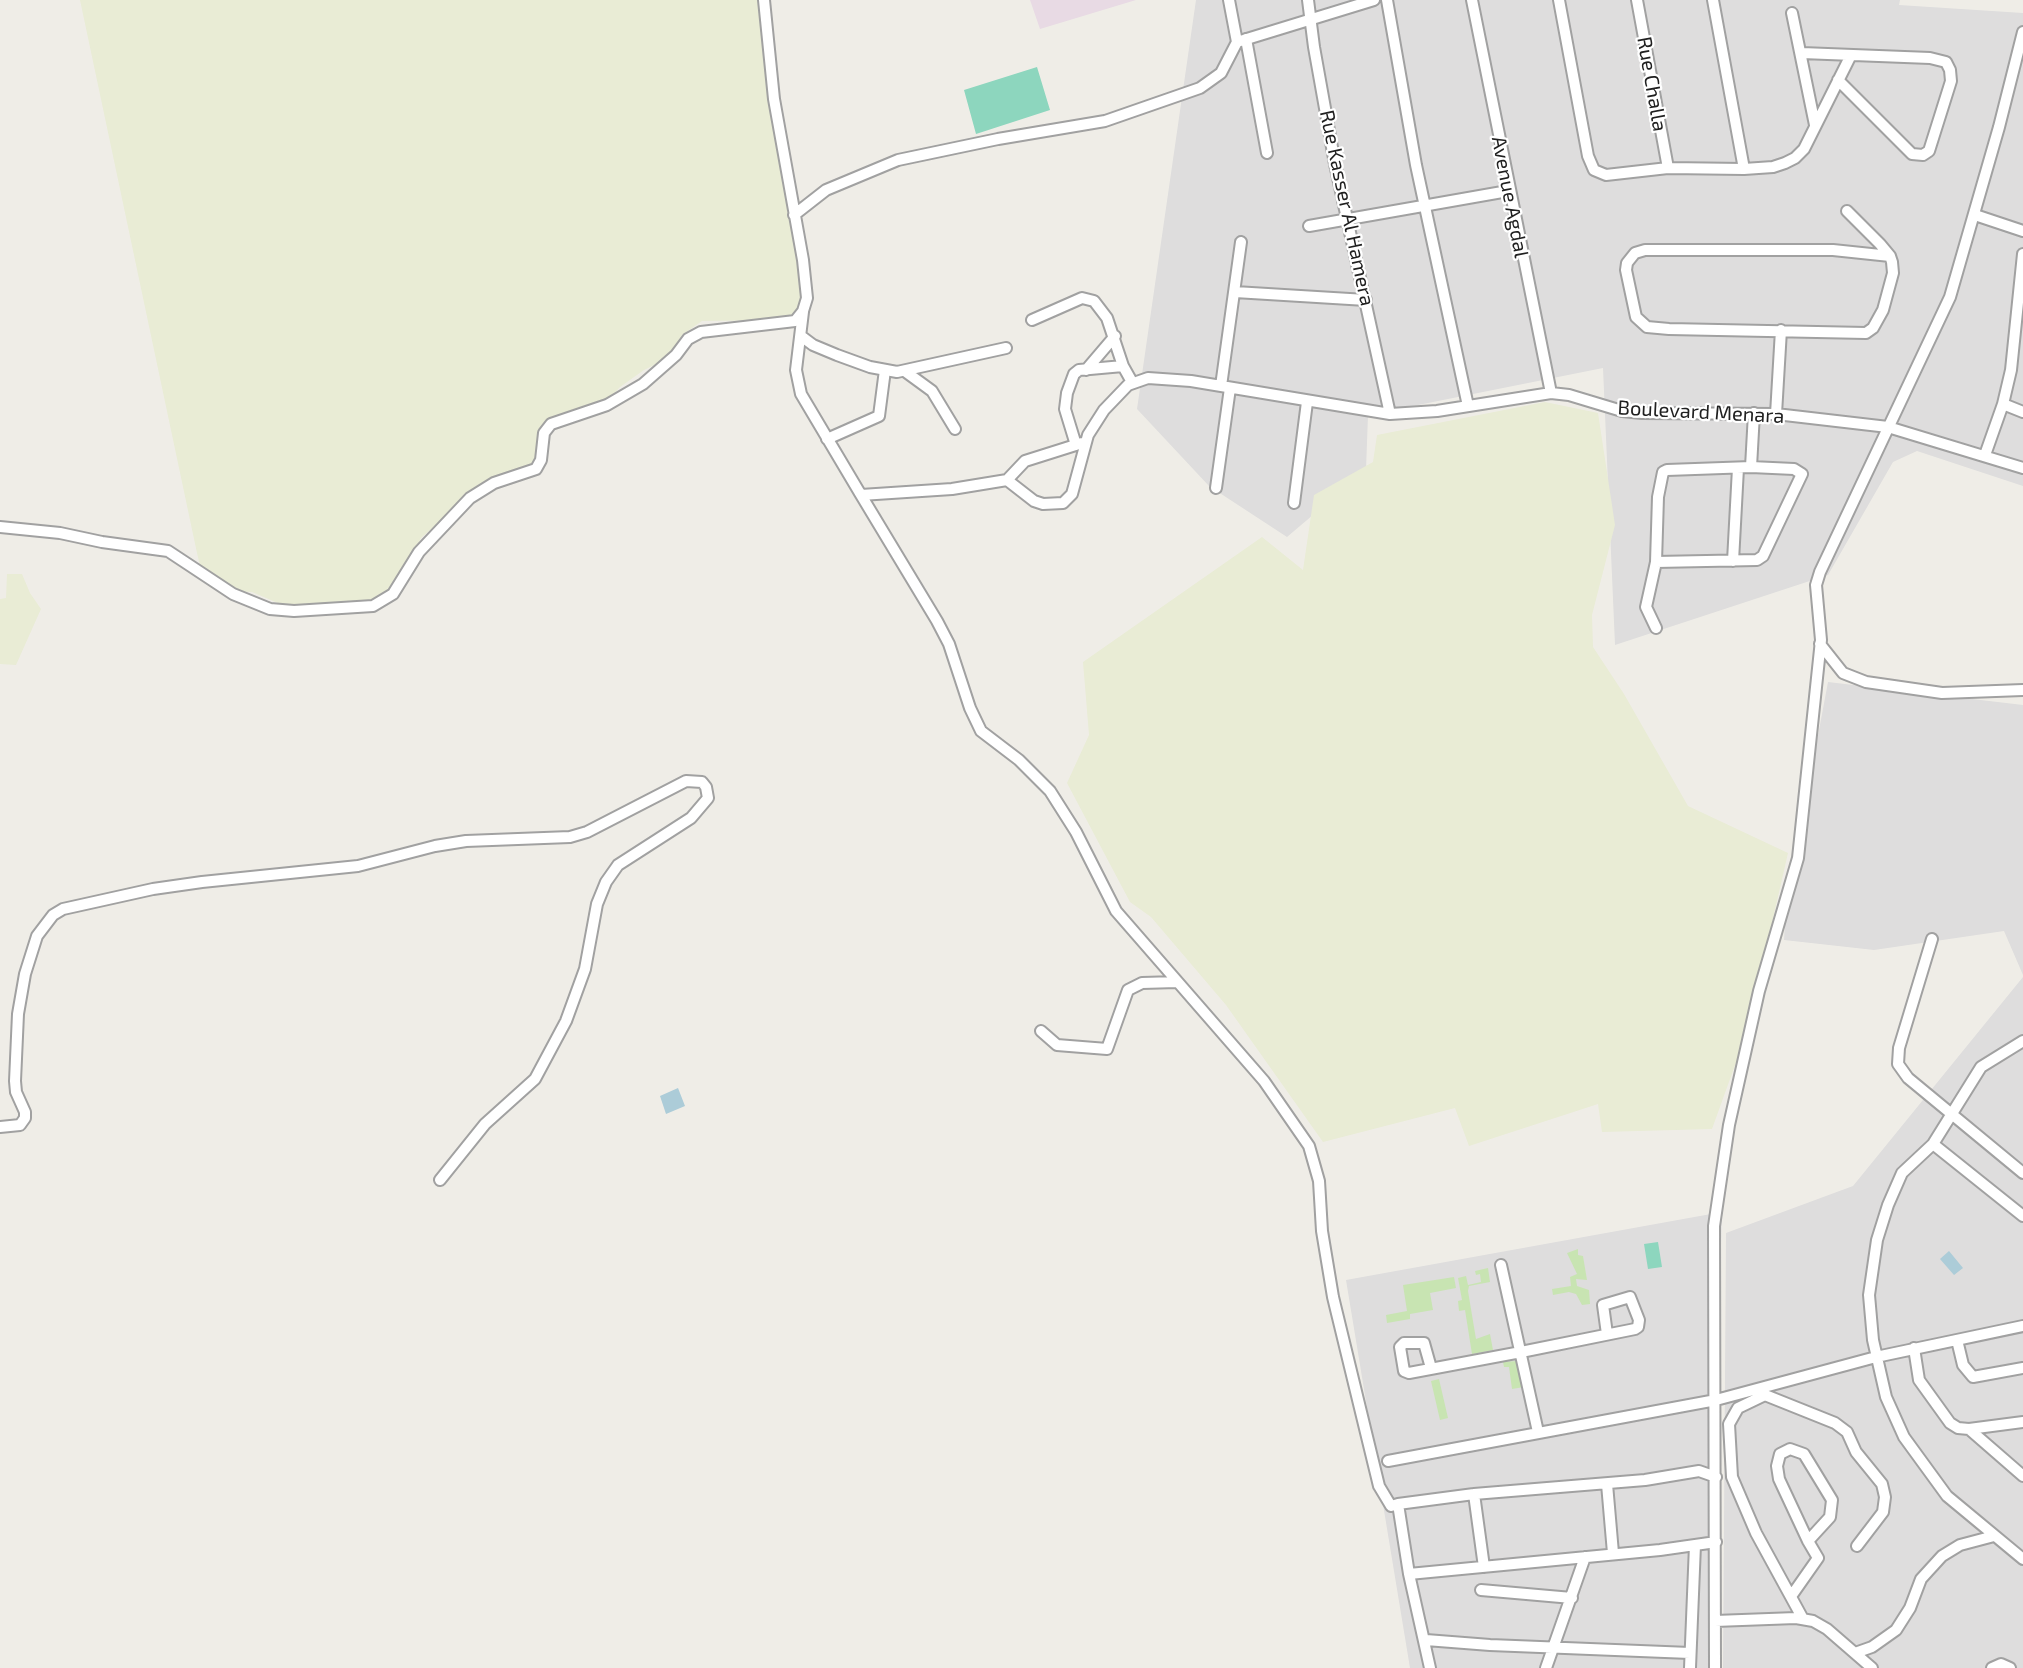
<!DOCTYPE html>
<html>
<head>
<meta charset="utf-8">
<style>
  body { margin:0 }
  canvas { display:block; background:#efede7 }
</style>
</head>
<body>
<canvas width="2023" height="1668"></canvas>
<script>
const c = document.querySelector('canvas').getContext('2d');
c.lineJoin = 'round';
function paint(path, color) { c.fillStyle = color; c.fill(path, 'evenodd'); }
const shape = rows => new Path2D(rows.map(r => 'M' + r).join(''));
function stroke(path, color, width, dash) { c.strokeStyle = color; c.lineWidth = width; c.lineCap = dash ? 'butt' : 'round'; c.setLineDash(dash || []); c.stroke(path); }
function drawText(font, color, halo, rows, align = 'center') {
  c.font = font + ' "Exo 2",sans-serif'; c.lineWidth = 4.5; c.setLineDash([]); c.textBaseline = 'middle'; c.strokeStyle = halo; c.fillStyle = color; for (const [text, x, y, turn = 0] of rows) {
    c.save(); c.translate(x, y); c.rotate((+turn || 0) * Math.PI / 180); c.textAlign = isNaN(turn) ? turn : align; if (halo) c.strokeText(text, 0, 0); c.fillText(text, 0, 0); c.restore();
  }
}
const residential = shape([
  [1196,0,1900,0,1899,5,2023,13,2023,486,1917,451,1893,462,1828,575,1615,645,1603,368,1368,415,1366,470,1287,537,1209,486,1137,409],
  [1828,682,2023,705,2023,975,2004,931,1874,950,1784,940,1786,906],
  [2023,977,2023,1668,1723,1668,1726,1233,1853,1186],
  [1722,1212,1708,1668,1410,1668,1346,1280]
]);
const industrial = shape([
  [1030,0,1136,0,1040,29]
]);
const farmland = shape([
  [80,0,759,0,806,296,795,320,702,321,682,335,673,356,644,370,620,387,602,407,547,426,533,471,476,493,443,519,421,538,405,575,393,593,372,606,299,612,252,592,227,591,202,574,197,553],
  [1545,402,1598,413,1615,525,1592,615,1593,647,1624,694,1688,806,1788,853,1747,1032,1712,1129,1602,1132,1598,1104,1469,1146,1455,1108,1323,1142,1226,1005,1151,917,1130,902,1067,783,1089,735,1083,662,1262,537,1303,570,1314,495,1373,462,1377,435],
  [7,574,22,574,30,593,41,609,16,665,0,664,0,599,6,598]
]);
const grass = shape([
  [1578,1249,1578,1255,1583,1256,1587,1280,1576,1279,1577,1286,1589,1290,1590,1304,1582,1305,1576,1294,1569,1292,1553,1295,1552,1289,1571,1286,1570,1277,1577,1274,1567,1253],
  [1488,1268,1490,1282,1469,1286,1468,1291,1476,1339,1490,1334,1493,1350,1472,1354,1465,1310,1459,1311,1458,1301,1462,1300,1458,1278,1466,1276,1468,1285,1481,1282,1480,1274,1476,1275,1475,1271],
  [1454,1277,1456,1288,1430,1293,1433,1310,1410,1314,1410,1319,1387,1323,1386,1315,1407,1311,1403,1285],
  [1517,1361,1524,1387,1512,1389,1509,1367,1504,1367,1503,1362],
  [1439,1379,1448,1418,1440,1420,1431,1381]
]);
const pitch = shape([
  [1037,67,1050,110,976,134,964,90],
  [1658,1242,1662,1267,1648,1269,1644,1244]
]);
const water = shape([
  [678,1088,685,1106,666,1114,660,1096],
  [1949,1251,1963,1268,1954,1275,1940,1259]
]);
const minor = shape([
  [1308,0,1314,47,1335,164,1390,414],
  [1387,0,1416,165,1468,406],
  [1472,0,1551,393],
  [1559,0,1588,156,1594,170,1606,175,1668,168,1744,169,1773,167,1785,163,1795,158,1804,149,1851,55],
  [1637,0,1668,168],
  [1713,0,1744,169],
  [1792,13,1815,125],
  [1246,39,1267,153],
  [1237,42,1374,0],
  [1802,53,1930,58,1946,62,1950,70,1951,81,1929,151,1923,155,1912,154,1838,80],
  [1847,211,1880,244,1890,256,1892,262,1893,273,1883,310,1873,328,1866,333,1669,329,1647,327,1636,317,1626,270,1627,263,1635,253,1645,250,1833,250,1890,256],
  [794,215,826,190,898,160,998,139,1105,121,1200,88,1221,73,1237,42,1229,0],
  [1975,215,2023,231],
  [1309,226,1508,191],
  [1235,292,1366,300],
  [803,312,796,370,801,394,861,495],
  [1032,320,1082,298,1094,301,1107,318,1123,366],
  [801,336,813,345,837,355,870,367,897,372,1006,348],
  [1086,370,1115,336],
  [906,372,932,391,955,429],
  [1221,386,1241,242],
  [2003,404,2023,412],
  [1776,414,1781,330],
  [827,439,879,416,885,370],
  [1076,445,1065,409,1067,393,1074,374,1079,370,1123,366,1132,382],
  [1985,455,2003,404,2011,370,2023,254],
  [1751,467,1754,413],
  [1007,480,1025,461,1082,443],
  [1216,488,1230,388],
  [1294,503,1307,402],
  [0,527,60,533,102,542,168,551,233,594,270,609,294,611,373,606,393,594,419,552,470,498,494,483,536,469,541,460,544,433,551,424,607,405,643,384,676,355,688,339,701,332,795,321,803,311,807,298,803,260,774,99,764,0],
  [1733,561,1738,468],
  [1656,562,1757,560,1763,556,1802,474,1794,469,1751,467,1667,470,1663,472,1658,497,1656,562,1646,607,1656,628],
  [1820,644,1843,673,1866,682,1942,693,2023,690],
  [1932,939,1899,1048,1898,1064,1908,1078,2023,1173],
  [1041,1031,1057,1045,1107,1049,1128,990,1142,983,1177,982],
  [2023,1041,1981,1067,1933,1144,1902,1173,1888,1205,1877,1240,1869,1295,1873,1340,1886,1397,1904,1437,1947,1496,2023,1559],
  [0,1127,20,1125,25,1118,25,1112,16,1092,15,1081,18,1014,25,974,37,936,53,915,63,909,153,889,202,882,358,866,435,846,466,841,570,837,587,832,686,781,702,782,706,787,708,798,691,818,618,865,606,882,597,904,585,969,566,1021,535,1079,485,1124,440,1180],
  [1933,1144,2023,1216],
  [1501,1265,1538,1432],
  [1957,1340,1963,1365,1973,1377,2023,1368],
  [1914,1348,1919,1380,1950,1423,1958,1428,1969,1429,2023,1476],
  [1431,1368,1424,1343,1404,1343,1400,1347,1404,1371,1409,1373,1521,1352,1635,1329,1638,1327,1639,1320,1630,1297,1603,1305,1607,1334],
  [1969,1429,2023,1422],
  [1388,1461,1716,1400,1876,1357,2023,1326],
  [1607,1484,1613,1553],
  [1474,1494,1484,1567],
  [1398,1504,1474,1494,1645,1480,1699,1471,1716,1477],
  [1409,1574,1660,1550,1716,1542],
  [1481,1590,1572,1598],
  [1792,1595,1818,1558,1808,1541,1779,1479,1777,1466,1780,1454,1790,1449,1804,1454,1832,1500,1830,1517,1808,1541],
  [1803,1619,1756,1533,1732,1477,1729,1424,1738,1408,1765,1395,1835,1423,1847,1432,1856,1452,1882,1484,1885,1497,1883,1512,1857,1546],
  [1715,1621,1796,1618,1813,1621,1827,1629,1872,1668],
  [1426,1640,1490,1645,1690,1653],
  [1855,1653,1872,1647,1896,1630,1910,1608,1921,1579,1942,1556,1960,1545,1994,1536],
  [1430,1668,1409,1574,1398,1504,1391,1506,1379,1486,1333,1297,1322,1231,1319,1181,1309,1146,1264,1081,1116,911,1076,832,1050,791,1019,760,981,731,970,708,949,644,937,621,861,495,952,489,1007,480,1034,501,1043,504,1063,503,1072,494,1088,435,1104,410,1128,385,1148,378,1191,381,1390,414,1437,411,1551,393,1569,395,1622,411,1642,413,1776,414,1888,427,2023,468],
  [1546,1668,1585,1557],
  [1690,1668,1695,1545],
  [1715,1668,1714,1226,1729,1125,1759,991,1798,858,1821,640,1816,585,1820,572,1950,297,1999,127,2023,32],
  [1992,1668,2001,1664,2010,1668]
]);
const streetNames = [
  ["Rue Challa",1652,84,80],
  ["Avenue Agdal",1510,197,79],
  ["Rue Kasser Al Hamera",1347,208,78],
  ["Boulevard Menara",1701,412,3]
];
paint(residential, '#dedddd');
paint(industrial, '#e8dae4');
paint(farmland, '#e9ecd5');
paint(grass, '#c8e4b2');
paint(pitch, '#8dd6be');
paint(water, '#acccd8');
stroke(minor, '#a1a1a1', 14);
stroke(minor, '#fff', 10);
drawText('20px', '#202020', '#fff', streetNames);
</script>
</body>
</html>
